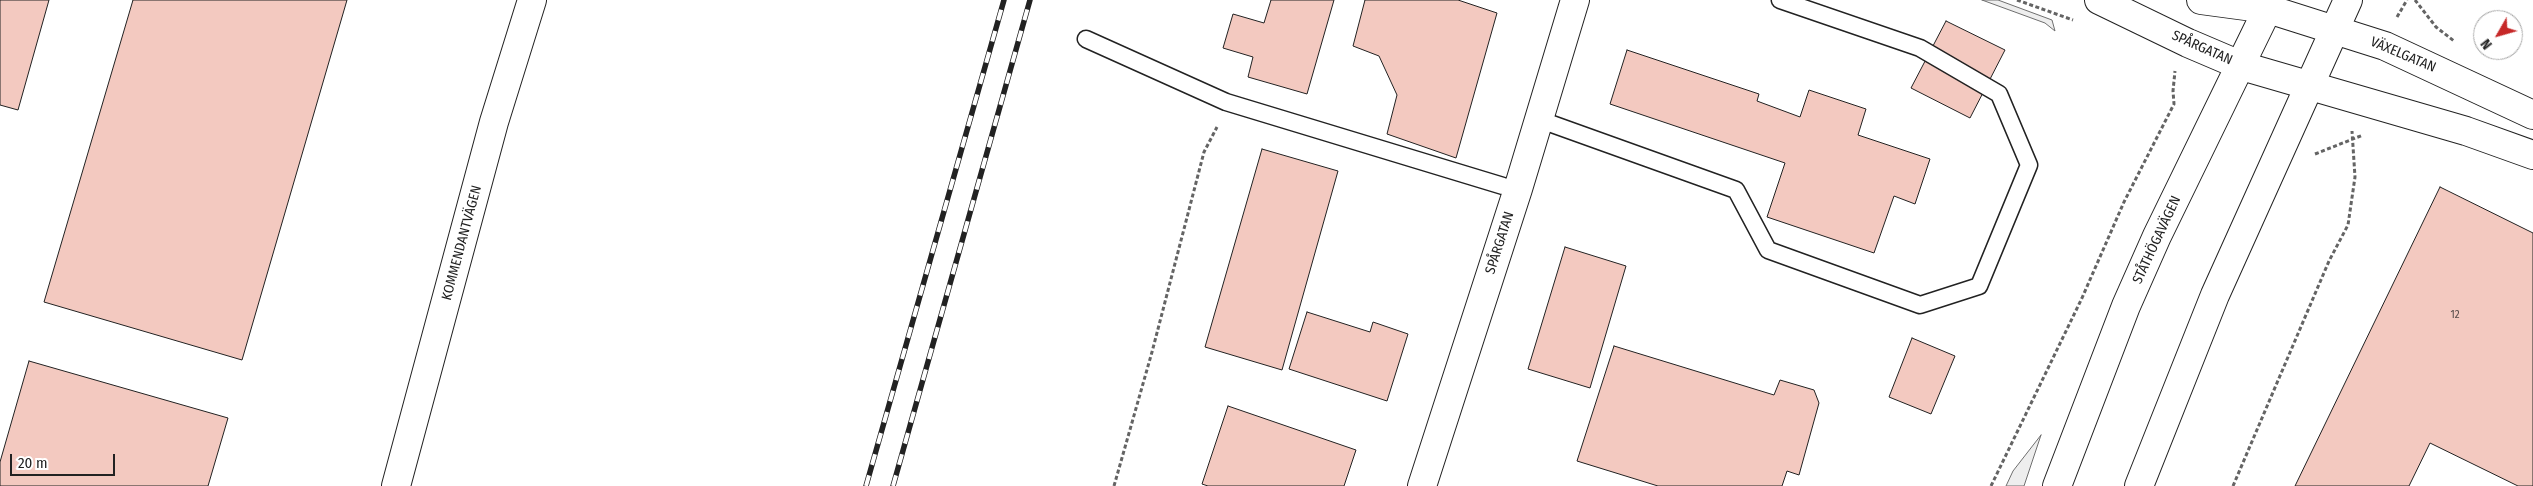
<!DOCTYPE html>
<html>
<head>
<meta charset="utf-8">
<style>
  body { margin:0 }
  #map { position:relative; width:2533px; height:486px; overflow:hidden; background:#fff; font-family:"Fira Sans Condensed",sans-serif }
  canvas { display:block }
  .north { position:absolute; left:2473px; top:10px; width:50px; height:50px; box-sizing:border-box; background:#fff; border:1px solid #a7a7a7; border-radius:50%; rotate:232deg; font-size:14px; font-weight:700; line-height:20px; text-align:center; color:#222 }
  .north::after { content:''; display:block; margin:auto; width:18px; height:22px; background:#c62828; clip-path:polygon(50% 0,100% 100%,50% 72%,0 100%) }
  .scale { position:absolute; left:10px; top:454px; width:105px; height:22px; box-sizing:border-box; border:2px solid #222; border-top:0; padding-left:6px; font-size:15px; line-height:18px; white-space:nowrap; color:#222; -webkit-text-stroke:4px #fff; paint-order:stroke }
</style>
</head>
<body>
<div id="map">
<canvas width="2533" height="486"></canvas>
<div class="north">N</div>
<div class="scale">20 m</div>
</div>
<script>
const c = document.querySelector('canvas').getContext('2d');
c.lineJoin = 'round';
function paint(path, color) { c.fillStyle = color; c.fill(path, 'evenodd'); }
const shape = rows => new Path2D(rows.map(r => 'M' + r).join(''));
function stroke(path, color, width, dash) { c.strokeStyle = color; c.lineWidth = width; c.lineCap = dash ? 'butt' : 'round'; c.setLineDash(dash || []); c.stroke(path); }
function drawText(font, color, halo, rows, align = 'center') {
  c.font = font + ' "Fira Sans Condensed",sans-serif'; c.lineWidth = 4; c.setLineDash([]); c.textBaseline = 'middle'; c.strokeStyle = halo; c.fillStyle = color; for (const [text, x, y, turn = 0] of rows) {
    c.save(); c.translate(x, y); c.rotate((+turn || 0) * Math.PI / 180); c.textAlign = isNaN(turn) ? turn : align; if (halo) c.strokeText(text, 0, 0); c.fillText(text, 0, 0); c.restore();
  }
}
const green = shape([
  [1982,0,1998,0,2052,20,2055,31,2045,23,1982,0],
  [2041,435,2024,486,2006,486,2013,471,2041,435]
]);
const building = shape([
  [0,0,49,0,18,110,0,105,0,0],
  [133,0,347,0,242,360,44,302,133,0],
  [1271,0,1334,0,1307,94,1248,77,1253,57,1223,48,1233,14,1264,23,1271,0],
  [1365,0,1458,0,1497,13,1456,158,1387,134,1397,95,1379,56,1353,46,1365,0],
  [1946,21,2005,50,1970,118,1911,88,1946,21],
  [1627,50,1759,94,1757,101,1800,117,1809,90,1866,109,1858,135,1930,159,1915,204,1894,196,1874,253,1767,217,1785,163,1610,104,1627,50],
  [1262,149,1338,171,1282,370,1205,347,1262,149],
  [2440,187,2533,233,2533,486,2518,486,2430,443,2409,486,2295,486,2440,187],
  [1565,247,1626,266,1590,388,1528,369,1565,247],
  [1307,312,1370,332,1373,322,1408,334,1387,401,1289,369,1307,312],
  [1912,338,1955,356,1931,414,1889,397,1912,338],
  [1614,346,1774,395,1780,380,1814,390,1819,403,1799,475,1787,471,1782,486,1658,486,1577,461,1614,346],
  [29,361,228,418,208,486,0,486,0,462,29,361],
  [1228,406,1356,450,1344,486,1208,486,1202,484,1228,406]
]);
const path = shape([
  [2017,0,2073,20],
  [2415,0,2436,27,2454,41],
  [2397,17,2407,0],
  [2315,154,2363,135],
  [1114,486,1152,352,1204,152,1217,127],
  [1991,486,2082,298,2124,202,2174,104,2173,91,2175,71],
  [2233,486,2329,261,2348,225,2355,177,2352,131]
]);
const service = shape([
  [1086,39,1226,102,1503,186,1518,189],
  [1538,119,1736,190,1768,250,1920,305,1979,286,2029,165,1999,94,1920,48,1780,0]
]);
const minor = shape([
  [2099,0,2188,43,2242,66,2466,131,2533,155],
  [2201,0,2268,9,2385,46,2533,115],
  [396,486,494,122,532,0],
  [1422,486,1518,189,1575,0]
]);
const secondary = shape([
  [2057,486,2126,306,2157,236,2272,0],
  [2139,486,2215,295,2348,0]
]);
const rail = shape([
  [866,486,1004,0],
  [893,486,1030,0]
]);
const numberNames = [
  ["12",2455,315]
];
const streetNames = [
  ["SPÅRGATAN",2202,48,24],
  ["VÄXELGATAN",2403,55,23],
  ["STÅTHÖGAVÄGEN",2157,240,-65],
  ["KOMMENDANTVÄGEN",462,243,-75],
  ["SPÅRGATAN",1500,243,-72]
];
paint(green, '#eee');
stroke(green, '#6f6f6f', 1);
paint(building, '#f3c9c0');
stroke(building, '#222', 1);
stroke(service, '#222', 19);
stroke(minor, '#222', 30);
stroke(secondary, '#222', 30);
stroke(path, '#646464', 3, [4, 2.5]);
stroke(service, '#fff', 16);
stroke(minor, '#fff', 28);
stroke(secondary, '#fff', 28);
stroke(rail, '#222', 5.5);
stroke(rail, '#fff', 4, [11]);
drawText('11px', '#564c4a', null, numberNames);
drawText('14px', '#222', '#fff', streetNames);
</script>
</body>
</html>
